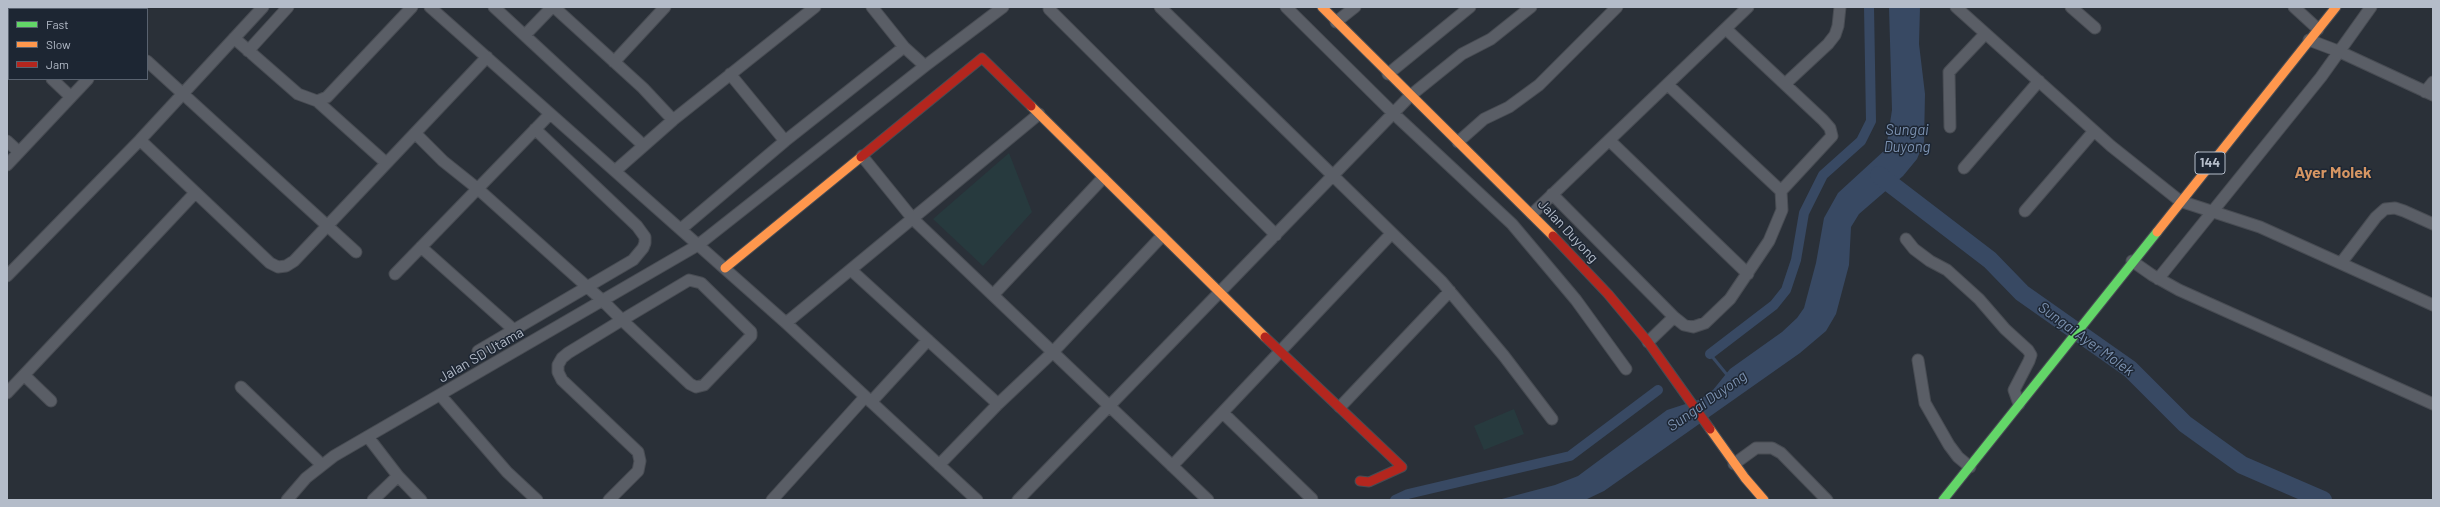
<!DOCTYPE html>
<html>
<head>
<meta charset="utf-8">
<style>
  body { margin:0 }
  #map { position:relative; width:2440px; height:507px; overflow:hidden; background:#2a3038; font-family:Barlow,sans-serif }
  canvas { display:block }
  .frame { position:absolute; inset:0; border:8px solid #b4bcc9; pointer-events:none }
  .legend { position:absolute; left:8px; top:8px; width:140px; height:72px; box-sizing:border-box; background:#1d2633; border:1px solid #59626f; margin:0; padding:5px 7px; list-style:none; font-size:12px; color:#b4bcc9 }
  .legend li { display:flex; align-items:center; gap:8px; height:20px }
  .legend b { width:20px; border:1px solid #59626f }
</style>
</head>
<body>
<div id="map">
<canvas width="2440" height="507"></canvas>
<div class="frame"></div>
<ul class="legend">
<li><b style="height:5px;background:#63d668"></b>Fast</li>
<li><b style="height:5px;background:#ff974d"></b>Slow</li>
<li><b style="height:5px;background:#b3261e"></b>Jam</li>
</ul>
</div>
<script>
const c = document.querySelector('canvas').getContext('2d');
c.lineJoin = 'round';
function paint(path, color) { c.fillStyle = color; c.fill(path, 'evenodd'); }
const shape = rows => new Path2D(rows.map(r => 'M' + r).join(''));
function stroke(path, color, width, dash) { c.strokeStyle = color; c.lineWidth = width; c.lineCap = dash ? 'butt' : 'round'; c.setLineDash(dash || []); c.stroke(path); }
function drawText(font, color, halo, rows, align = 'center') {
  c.font = font + ' Barlow,sans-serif'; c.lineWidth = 3; c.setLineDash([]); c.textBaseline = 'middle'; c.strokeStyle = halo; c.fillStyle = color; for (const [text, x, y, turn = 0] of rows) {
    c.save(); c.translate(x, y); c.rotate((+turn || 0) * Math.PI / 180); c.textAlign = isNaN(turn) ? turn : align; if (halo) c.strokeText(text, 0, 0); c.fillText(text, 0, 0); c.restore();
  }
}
const green = shape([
  [1009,153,1032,212,983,266,933,219],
  [1514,409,1524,434,1484,450,1474,426]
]);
const water = shape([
  [1889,7,1920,7,1919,44,1925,94,1924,142,1917,159,1903,176,1859,214,1851,227,1849,265,1836,314,1826,331,1800,353,1604,491,1585,500,1498,500,1555,485,1578,476,1667,410,1701,399,1713,390,1730,369,1782,332,1797,318,1804,308,1816,263,1824,218,1838,193,1886,149,1892,110]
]);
const stream = shape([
  [1710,354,1728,376]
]);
const canal = shape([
  [1710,354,1774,305,1786,290,1796,260,1804,213,1823,175,1861,141,1871,121,1869,7],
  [1395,500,1408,494,1570,456,1658,390]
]);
const river = shape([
  [1879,175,1990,260,2022,293,2130,369,2185,424,2242,465,2323,500]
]);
const street = shape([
  [87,7,90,9],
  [430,7,786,323,977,500],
  [494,7,643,145],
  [554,7,643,88,673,120],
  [872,7,904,47,925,66],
  [1160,7,1442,282,1504,356,1552,419],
  [1286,7,1393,113,1512,224,1576,300,1626,369],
  [1956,7,2111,146,2180,201,2260,227,2433,305],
  [2071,7,2095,28],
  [2294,7,2318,29],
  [1049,9,1276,235],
  [1336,22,1355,7],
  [525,35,552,7],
  [7,37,9,39],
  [234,38,298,94,317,101,327,97,412,7],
  [2309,40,2338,51,2433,95],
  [248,51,288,7],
  [147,61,356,252],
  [614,62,665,7],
  [730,74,785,141],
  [1388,74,1470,7],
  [52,79,71,97],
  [1785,84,1828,44,1835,35,1838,26,1840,7],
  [1668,85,1781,191],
  [2425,92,2433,82],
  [317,101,385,162],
  [1950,127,1949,72,1985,34],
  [415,133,443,161,478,189,603,301,622,320,690,384,696,387,704,385,751,336,751,332,701,283,689,280,622,320,568,353,562,358,558,365,558,372,562,380,638,452,640,461,638,471,609,500],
  [140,140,270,263,278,267,286,266,294,261,487,57],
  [1609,140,1748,274],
  [7,141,19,152],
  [1458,142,1484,119,1509,107,1539,85,1617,7],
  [862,156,913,219,1208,500],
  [7,165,88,79],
  [1964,168,2039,81],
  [615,171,673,120,815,7],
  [1552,194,1674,317],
  [2025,211,2094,131],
  [1532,214,1748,7],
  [681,229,785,141,904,47],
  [1906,239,1914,249,1930,261,1947,270,1979,299,2005,329,2028,350,2031,355,2029,361,2014,390,2019,404],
  [421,247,514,330],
  [2132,261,2152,275,2179,290,2433,404],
  [2341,263,2376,217,2385,209,2395,208,2404,211,2433,224],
  [851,270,998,404],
  [395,274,550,114],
  [7,276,140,140,263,7],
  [2158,279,2321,77,2371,7],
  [993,295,1103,178],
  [786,323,1039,114],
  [1648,342,1674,317,1684,325,1693,327,1705,323,1730,299,1769,241,1782,210,1781,191,1832,136,1830,128,1823,120,1726,29],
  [478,351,633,260,643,248,645,243,645,237,637,226,535,129],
  [1918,360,1925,403,1949,445,1958,457,1970,467],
  [24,375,51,401],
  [241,387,321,464],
  [7,393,195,193],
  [441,396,507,472,537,500],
  [871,402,928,340],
  [1340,407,1450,291],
  [1223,413,1312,499],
  [368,437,398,476,421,500],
  [1734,464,1756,448,1772,448,1781,453,1827,500],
  [939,465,998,404,1053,352,1162,236],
  [1172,466,1391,234],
  [287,500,306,478,334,456,698,245,925,66,1003,7],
  [373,500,398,476],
  [772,500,865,397],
  [1018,500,1410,96,1462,54,1491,39,1531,7]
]);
const fast = shape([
  [1943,500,2157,232]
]);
const slow = shape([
  [1322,7,1553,236],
  [1031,106,1265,337],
  [2157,232,2336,7],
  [725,268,861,157],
  [1710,429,1745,478,1764,500]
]);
const jam = shape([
  [861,157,982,58,1031,106],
  [1553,236,1608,294,1648,342,1710,429],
  [1265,337,1402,467,1369,482,1360,481]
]);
const shields = [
  [2210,163,30]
];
const shieldNames = [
  ["144",2210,163]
];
const streetNames = [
  ["Jalan Duyong",1568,231,47],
  ["Jalan SD Utama",481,355,-30]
];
const waterNames = [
  ["Sungai",1907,130],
  ["Duyong",1907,147],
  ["Sungai Ayer Molek",2086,339,36],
  ["Sungai Duyong",1707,401,-35]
];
const quarterNames = [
  ["Ayer Molek",2333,173]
];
paint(green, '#273a3e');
paint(water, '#384963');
stroke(stream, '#384963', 3);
stroke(canal, '#384963', 10);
stroke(river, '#384963', 18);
stroke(street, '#484c53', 13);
stroke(fast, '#484c53', 11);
stroke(slow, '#484c53', 11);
stroke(jam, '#484c53', 11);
stroke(street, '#5a5e66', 11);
stroke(fast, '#63d668', 9);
stroke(slow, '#ff974d', 9);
stroke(jam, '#b3261e', 9);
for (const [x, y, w] of shields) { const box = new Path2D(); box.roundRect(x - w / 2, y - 11, w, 22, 3); c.fillStyle = '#1d2633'; c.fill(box); stroke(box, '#b4bcc9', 1); }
drawText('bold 13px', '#b4bcc9', null, shieldNames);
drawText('14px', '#b4bcc9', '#1d2633', streetNames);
drawText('italic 15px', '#7c92b1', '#1d2633', waterNames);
drawText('bold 16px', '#d59563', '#1d2633', quarterNames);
</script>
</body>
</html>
